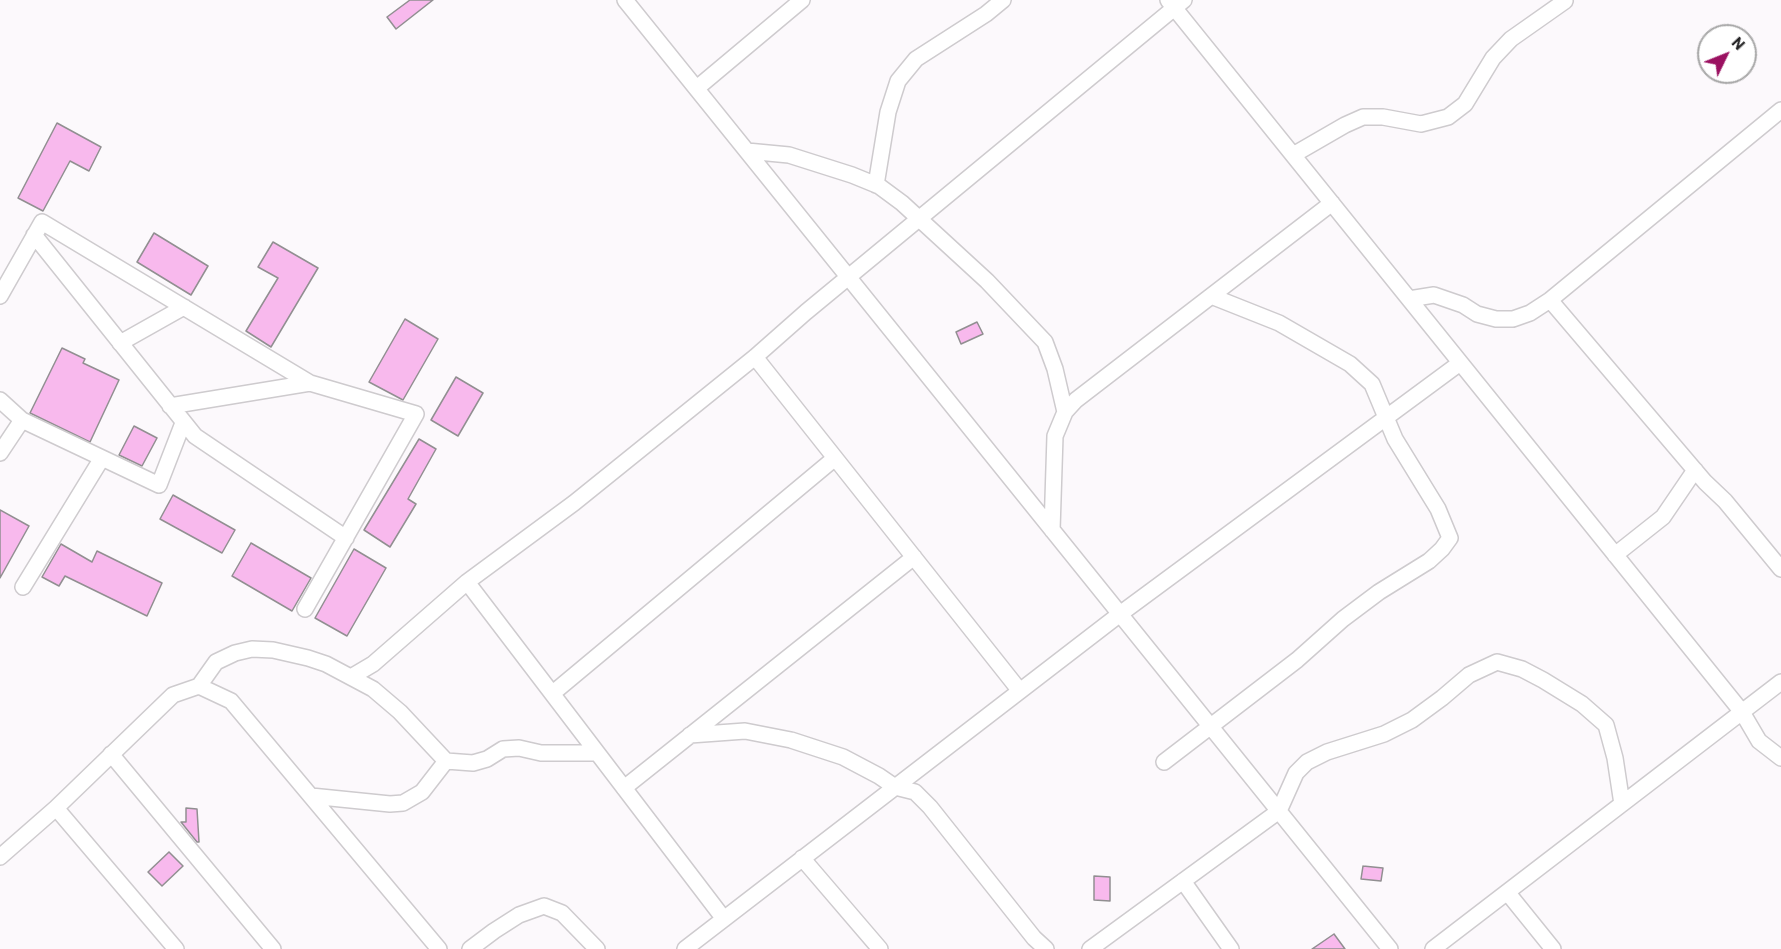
<!DOCTYPE html>
<html>
<head>
<meta charset="utf-8">
<style>
  body { margin:0 }
  #map { position:relative; width:1781px; height:949px; overflow:hidden; background:#fcf9fc; font-family:Barlow,sans-serif }
  canvas { display:block }
  .north { position:absolute; left:1697px; top:24px; width:60px; height:60px; box-sizing:border-box; background:#fff; border:2px solid #a7a7a7; border-radius:50%; rotate:47deg; font-size:16px; font-weight:700; line-height:24px; text-align:center; color:#232224 }
  .north::after { content:''; display:block; margin:auto; width:21px; height:27px; background:#9b1161; clip-path:polygon(50% 0,100% 100%,50% 72%,0 100%) }
</style>
</head>
<body>
<div id="map">
<canvas width="1781" height="949"></canvas>
<div class="north">N</div>
</div>
<script>
const c = document.querySelector('canvas').getContext('2d');
c.lineJoin = 'round';
function paint(path, color) { c.fillStyle = color; c.fill(path, 'evenodd'); }
const shape = rows => new Path2D(rows.map(r => 'M' + r).join(''));
function stroke(path, color, width, dash) { c.strokeStyle = color; c.lineWidth = width; c.lineCap = dash ? 'butt' : 'round'; c.setLineDash(dash || []); c.stroke(path); }
const building = shape([
  [410,0,433,0,396,29,387,17,410,0],
  [57,123,101,147,89,171,70,161,43,211,18,198,57,123],
  [154,233,208,266,191,295,137,262,154,233],
  [273,242,318,268,271,347,246,331,278,278,258,267,273,242],
  [405,319,438,339,403,400,369,382,405,319],
  [977,322,983,334,961,344,956,332,977,322],
  [62,348,85,359,83,363,119,380,90,442,30,413,62,348],
  [456,377,483,393,458,436,431,420,456,377],
  [134,426,157,438,142,466,119,455,134,426],
  [419,439,436,449,408,499,416,504,390,547,364,530,419,439],
  [173,495,235,530,222,553,160,519,173,495],
  [0,510,29,526,0,578,0,510],
  [251,543,311,578,292,611,232,576,251,543],
  [61,544,92,562,97,551,162,583,147,616,65,576,59,586,42,577,61,544],
  [354,549,386,568,347,636,315,618,354,549],
  [186,808,197,809,199,842,197,842,181,822,186,822,186,808],
  [169,852,183,866,162,886,148,872,169,852],
  [1363,866,1383,868,1381,881,1361,879,1363,866],
  [1094,876,1110,877,1110,901,1094,900,1094,876],
  [1334,934,1345,949,1312,949,1334,934]
]);
const minor = shape([
  [625,0,1390,949],
  [1168,0,1742,712,1759,741,1781,758],
  [697,88,802,0],
  [747,151,789,155,852,175,879,186,902,203,987,281,1045,342,1055,369,1065,412],
  [1293,155,1345,125,1363,117,1383,117,1421,124,1448,117,1465,104,1493,58,1511,39,1565,1],
  [876,185,888,112,898,81,916,59,986,14,1003,0],
  [34,235,195,436,346,538],
  [0,296,42,222,310,383,416,414,305,609],
  [1409,299,1434,295,1463,305,1477,314,1496,319,1513,319,1530,313,1550,300,1781,110],
  [1550,300,1705,482,1725,501,1781,569],
  [120,343,184,307],
  [755,357,1020,691],
  [0,400,22,420,159,485,183,423],
  [170,406,310,383],
  [0,453,22,420],
  [1052,530,1055,436,1065,412,1076,400,1332,203],
  [1615,555,1663,517,1695,470],
  [467,582,724,919],
  [23,587,102,458],
  [351,677,373,664,467,582,574,503,755,357,806,312,1184,0],
  [199,686,231,701,439,949],
  [553,693,835,458],
  [690,735,745,731,791,740,843,757,879,776,895,787,915,792,930,807,1034,938,1046,949],
  [111,754,273,949],
  [1164,762,1297,660,1343,619,1379,592,1429,561,1442,549,1450,538,1438,509,1395,439,1372,384,1350,364,1279,323,1211,296],
  [624,788,914,557],
  [311,796,390,804,403,803,422,792,446,761,473,763,487,759,503,749,519,748,541,753,597,753],
  [56,808,176,949],
  [0,857,56,808,173,695,199,686,216,662,235,653,252,649,273,650,308,658,326,664,373,689,400,712,446,761],
  [802,858,880,949],
  [1183,881,1231,949],
  [1507,892,1553,949],
  [470,949,494,931,519,915,544,906,562,913,597,949],
  [685,949,1120,614,1460,363],
  [1090,949,1279,811,1296,773,1307,762,1327,752,1384,734,1412,720,1442,698,1469,675,1497,662,1522,669,1543,680,1582,704,1606,725,1615,758,1622,804],
  [1433,949,1781,682]
]);
paint(building, '#f8b9ed');
stroke(building, '#918f91', 1.5);
stroke(minor, '#cecbce', 18);
stroke(minor, '#fff', 15);
</script>
</body>
</html>
